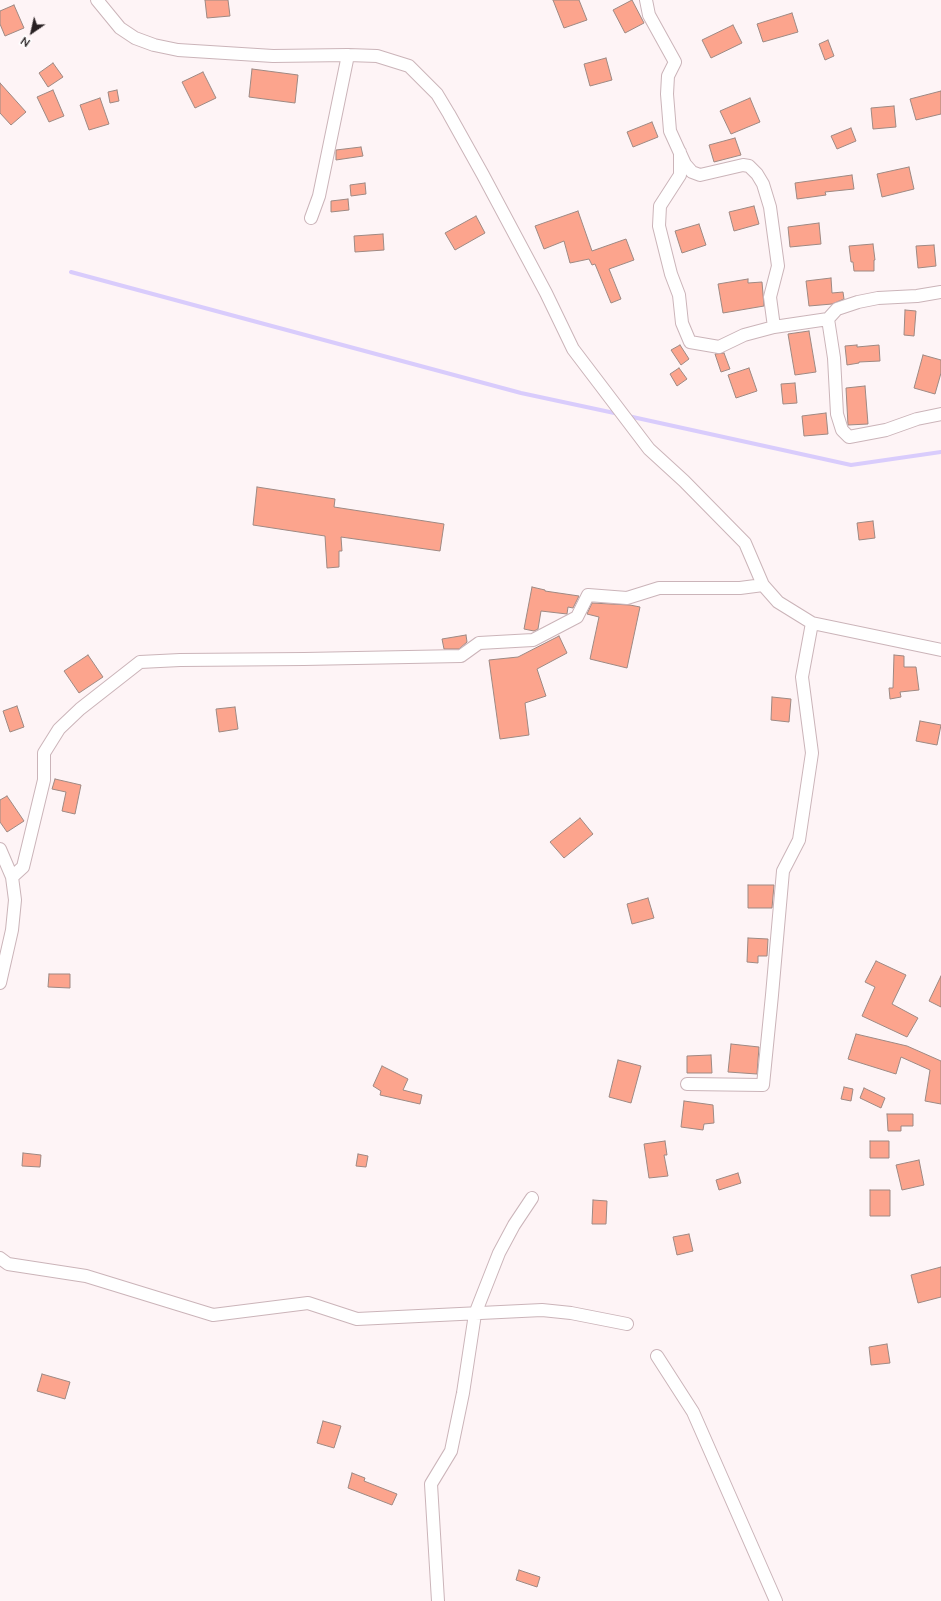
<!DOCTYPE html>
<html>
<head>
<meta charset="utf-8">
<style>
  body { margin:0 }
  #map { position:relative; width:941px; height:1601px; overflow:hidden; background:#fef4f6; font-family:Lato,sans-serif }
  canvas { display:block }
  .north { position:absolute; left:12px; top:12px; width:40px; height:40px; -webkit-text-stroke:3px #fff; paint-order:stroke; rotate:214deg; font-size:11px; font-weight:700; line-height:16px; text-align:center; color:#282022 }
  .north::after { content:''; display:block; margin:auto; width:14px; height:18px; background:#282022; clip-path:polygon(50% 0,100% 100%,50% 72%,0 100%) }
</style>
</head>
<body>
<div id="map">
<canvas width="941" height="1601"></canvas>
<div class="north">N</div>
</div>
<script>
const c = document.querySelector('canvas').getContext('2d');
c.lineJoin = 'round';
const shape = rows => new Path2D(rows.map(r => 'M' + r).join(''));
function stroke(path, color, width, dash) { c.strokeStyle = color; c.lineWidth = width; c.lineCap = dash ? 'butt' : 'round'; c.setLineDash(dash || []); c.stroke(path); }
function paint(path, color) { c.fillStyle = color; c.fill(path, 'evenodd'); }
const stream = shape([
  [71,272,521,393,619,414],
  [628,416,851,465,941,452]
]);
const building = shape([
  [205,0,228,0,230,16,207,18,205,0],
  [553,0,579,0,587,20,564,28,553,0],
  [632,0,644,23,625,33,613,10,632,0],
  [14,5,24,28,5,36,0,24,0,11,14,5],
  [792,13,798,32,763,42,757,24,792,13],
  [733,25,742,43,711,58,702,40,733,25],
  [828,40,834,56,825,60,819,44,828,40],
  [606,58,612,80,590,86,584,64,606,58],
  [53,63,63,77,48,87,39,73,53,63],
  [252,69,298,75,295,103,249,97,252,69],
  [203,72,216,98,195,108,182,82,203,72],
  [0,83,26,112,11,125,0,113,0,83],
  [53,90,64,116,49,122,37,97,53,90],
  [117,90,119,101,110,103,108,92,117,90],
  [941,91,941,114,916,120,910,99,941,91],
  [100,98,109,124,89,130,80,105,100,98],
  [750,98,760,122,731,134,720,111,750,98],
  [894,106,896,127,873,129,871,108,894,106],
  [652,122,658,137,633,147,627,132,652,122],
  [851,128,856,141,837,149,831,136,851,128],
  [735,138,741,155,714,162,709,145,735,138],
  [361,147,363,156,336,160,336,150,361,147],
  [909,167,914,189,882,197,877,174,909,167],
  [852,175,854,189,825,192,826,195,797,199,795,183,852,175],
  [365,183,366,194,351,196,350,185,365,183],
  [348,199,349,210,331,212,331,201,348,199],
  [754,206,759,224,734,231,729,212,754,206],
  [578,211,592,251,626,239,634,260,609,269,621,299,611,303,595,264,592,265,589,259,570,263,564,241,544,249,535,226,578,211],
  [476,216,485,233,455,250,445,233,476,216],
  [819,223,821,244,790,247,788,227,819,223],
  [699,224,706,245,682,253,675,231,699,224],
  [383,234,384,250,355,252,354,236,383,234],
  [873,244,875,260,874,260,874,271,854,271,853,262,851,262,849,246,873,244],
  [934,245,936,266,918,268,916,246,934,245],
  [831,278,832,293,843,292,844,299,832,304,809,306,806,281,831,278],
  [748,279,748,283,762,282,764,306,723,313,718,284,748,279],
  [905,310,916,311,914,336,904,335,905,310],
  [809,331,816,372,795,375,788,334,809,331],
  [680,345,689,359,681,365,671,350,680,345],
  [857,345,857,347,879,345,880,361,859,362,859,363,847,365,845,346,857,345],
  [724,353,730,369,721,372,715,354,724,353],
  [923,355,941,360,941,373,935,394,914,388,923,355],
  [679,368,687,379,677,386,670,374,679,368],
  [749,368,757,391,736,398,728,375,749,368],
  [795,383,797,403,783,404,781,384,795,383],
  [865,386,868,424,848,425,846,388,865,386],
  [826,413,828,434,804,436,802,416,826,413],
  [257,487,335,499,334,507,444,524,440,551,341,537,342,551,339,551,339,567,327,568,325,536,253,525,257,487],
  [873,521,875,538,859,540,857,523,873,521],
  [532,587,545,590,545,591,579,596,573,608,568,607,567,614,541,611,538,629,534,631,524,629,532,587],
  [592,603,630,605,640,607,627,668,590,659,599,617,587,614,592,603],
  [466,635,467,642,459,649,444,649,442,639,466,635],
  [559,636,567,653,537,669,546,696,525,703,529,735,500,739,489,660,518,657,559,636],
  [88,655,103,677,79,693,64,671,88,655],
  [894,655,904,656,904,667,916,667,919,690,900,692,901,697,890,699,889,688,893,688,894,655],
  [772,697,791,699,789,722,771,720,772,697],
  [17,706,24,727,10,732,3,711,17,706],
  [235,707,238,729,219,732,216,709,235,707],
  [920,721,941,725,937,745,916,741,920,721],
  [55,779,81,785,75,814,62,811,66,792,52,789,55,779],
  [7,796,24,821,7,832,0,822,0,800,7,796],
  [580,818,593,834,564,858,550,842,580,818],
  [748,885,774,885,772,908,748,908,748,885],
  [648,898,654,918,632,924,627,904,648,898],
  [748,938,768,939,767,956,758,956,758,963,747,962,748,938],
  [876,961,906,975,892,1004,918,1018,907,1037,862,1016,875,987,865,982,876,961],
  [49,974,70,974,70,988,48,987,49,974],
  [941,976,941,1007,929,1001,941,976],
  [856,1034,907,1046,941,1061,941,1104,925,1101,930,1070,901,1057,896,1074,848,1059,856,1034],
  [731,1044,759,1047,757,1074,728,1072,731,1044],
  [711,1055,712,1073,687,1073,687,1056,711,1055],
  [618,1060,641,1066,631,1103,609,1097,618,1060],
  [382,1066,408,1079,403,1090,422,1095,420,1104,380,1095,381,1091,373,1086,382,1066],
  [844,1087,853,1089,851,1101,841,1099,844,1087],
  [864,1088,885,1098,881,1108,860,1098,864,1088],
  [684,1101,713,1105,714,1123,704,1124,703,1130,681,1127,684,1101],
  [887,1114,913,1114,913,1126,901,1126,901,1131,888,1131,887,1114],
  [665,1141,667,1155,664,1155,668,1176,649,1178,644,1144,665,1141],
  [870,1141,889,1141,889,1158,870,1158,870,1141],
  [23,1153,41,1155,40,1167,22,1166,23,1153],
  [358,1154,368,1156,366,1167,356,1166,358,1154],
  [919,1160,924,1185,902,1190,896,1165,919,1160],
  [738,1173,741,1183,719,1190,716,1180,738,1173],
  [870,1190,890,1190,890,1216,870,1216,870,1190],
  [593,1200,607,1201,606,1224,592,1224,593,1200],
  [689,1234,693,1251,677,1255,673,1237,689,1234],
  [941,1267,941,1297,918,1303,911,1275,941,1267],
  [887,1344,890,1363,871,1365,869,1347,887,1344],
  [42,1374,70,1382,65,1399,37,1391,42,1374],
  [323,1421,341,1426,334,1448,317,1443,323,1421],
  [352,1473,365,1478,364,1481,397,1494,392,1505,348,1488,352,1473],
  [519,1570,540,1577,537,1587,516,1580,519,1570]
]);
const street = shape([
  [97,0,120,28,135,38,154,45,178,50,273,56,348,55,377,56,409,66,437,94,449,114,483,175,546,293,573,349,649,449,684,481,745,543,763,585,778,602,812,623,941,650],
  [646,0,649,15,675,62,668,76,667,94,670,131,685,164,692,172,700,175,743,165,749,166,757,174,763,184,770,207,778,266,770,297,774,327],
  [680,152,680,175,660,206,659,226,671,274,679,295,682,323,690,342,719,347,744,335,774,327,828,319,837,309,858,302,878,298,917,296,941,292],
  [311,218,319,196,348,55],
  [828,319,834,358,837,414,842,430,849,437,886,430,917,419,941,414],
  [0,849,12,877,15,900,12,930,0,983],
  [12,877,23,867,44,780,44,753,59,729,80,709,140,662,180,660,304,659,461,656,479,643,533,640,577,617,588,595,627,598,659,588,740,588,763,585],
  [687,1084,763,1085,772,995,783,871,799,840,812,753,802,677,812,623],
  [0,1258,8,1264,86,1276,213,1315,308,1303,357,1319,542,1310,571,1313,627,1324],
  [657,1356,693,1412,776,1601],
  [438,1601,431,1484,451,1451,463,1393,475,1314,499,1253,514,1225,532,1198]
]);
stroke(stream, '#d9ccfc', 4);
paint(building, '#fca48d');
stroke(building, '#9e8983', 1);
stroke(street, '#cbb4b9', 14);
stroke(street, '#fff', 12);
</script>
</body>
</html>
